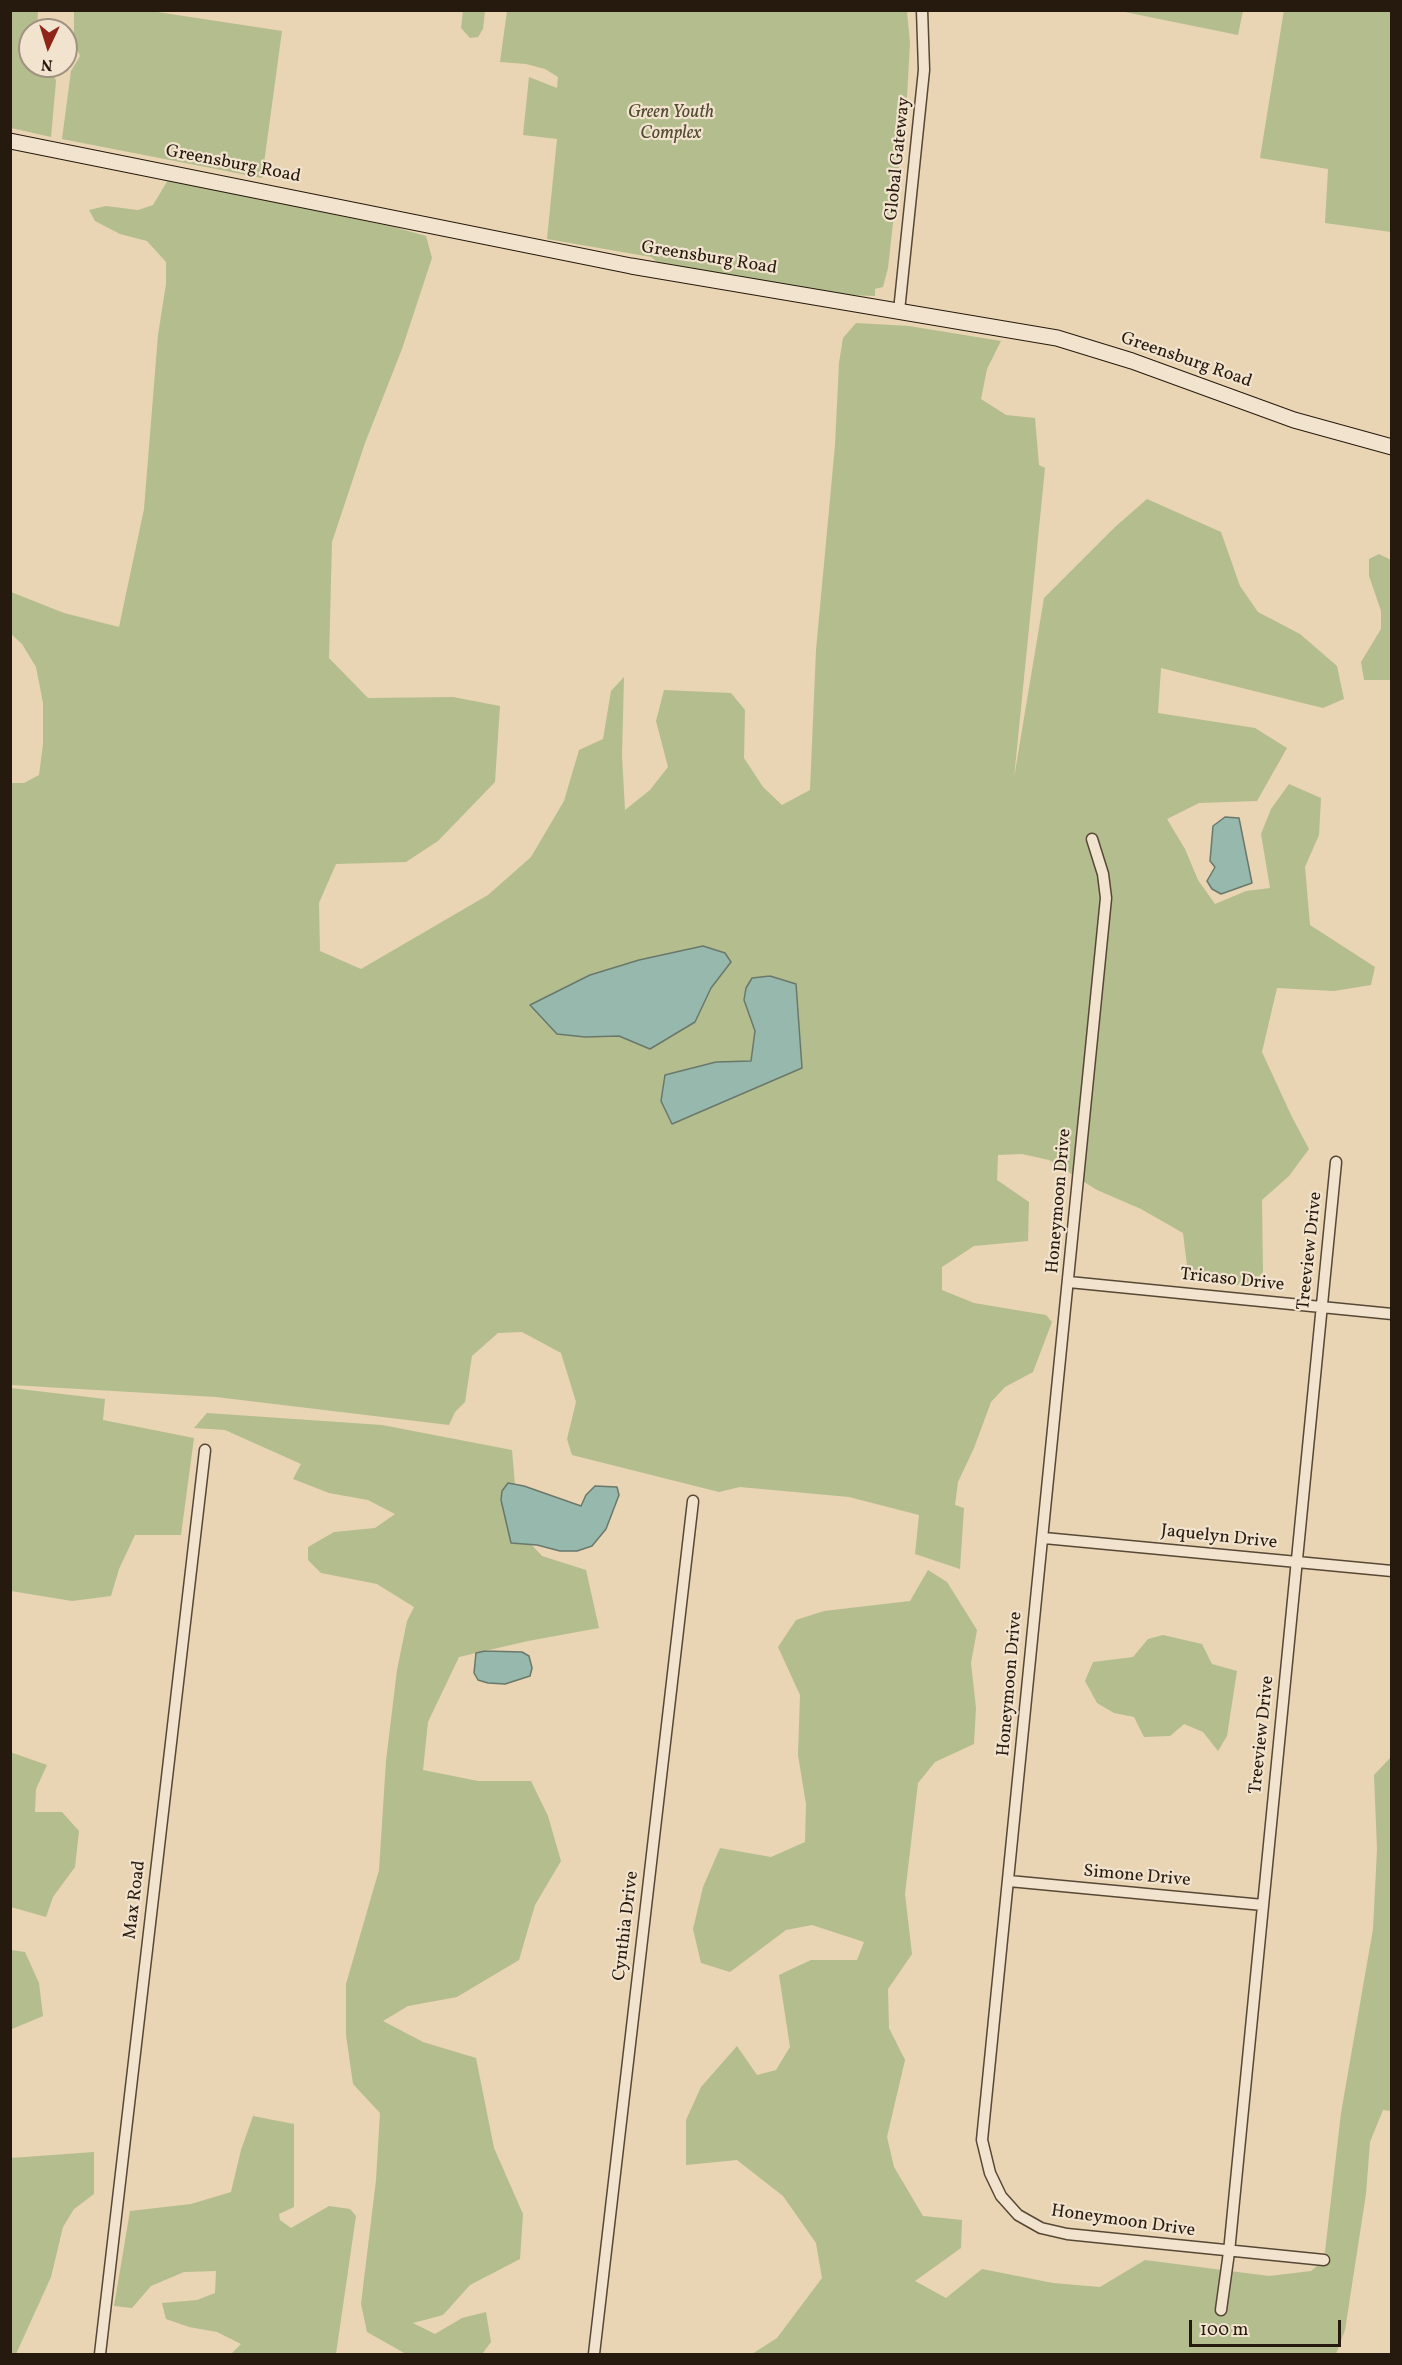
<!DOCTYPE html>
<html>
<head>
<meta charset="utf-8">
<style>
  body { margin:0 }
  #map { position:relative; width:1402px; height:2365px; overflow:hidden; background:#e9d4b3; font-family:Vollkorn,serif }
  canvas { display:block }
  .frame { position:absolute; inset:0; border:12px solid #26190d; pointer-events:none }
  .north { position:absolute; left:18px; top:18px; width:60px; height:60px; box-sizing:border-box; background:#f1e3ce; border:2px solid #a09281; border-radius:50%; rotate:184deg; font-size:16px; font-weight:700; line-height:24px; text-align:center; color:#26190d }
  .north::after { content:''; display:block; margin:auto; width:21px; height:27px; background:#8f2418; clip-path:polygon(50% 0,100% 100%,50% 72%,0 100%) }
  .scale { position:absolute; left:1189px; top:2320px; width:152px; height:27px; box-sizing:border-box; border:3px solid #26190d; border-top:0; padding-left:8px; font-size:18px; line-height:21px; white-space:nowrap; color:#26190d; -webkit-text-stroke:4px #f1e3ce; paint-order:stroke }
</style>
</head>
<body>
<div id="map">
<canvas width="1402" height="2365"></canvas>
<div class="frame"></div>
<div class="north">N</div>
<div class="scale">100 m</div>
</div>
<script>
const c = document.querySelector('canvas').getContext('2d');
c.lineJoin = 'round';
function paint(path, color) { c.fillStyle = color; c.fill(path, 'evenodd'); }
const shape = rows => new Path2D(rows.map(r => 'M' + r).join(''));
function stroke(path, color, width, dash) { c.strokeStyle = color; c.lineWidth = width; c.lineCap = dash ? 'butt' : 'round'; c.setLineDash(dash || []); c.stroke(path); }
function drawText(font, color, halo, rows, align = 'center') {
  c.font = font + ' Vollkorn,serif'; c.lineWidth = 4.5; c.setLineDash([]); c.textBaseline = 'middle'; c.strokeStyle = halo; c.fillStyle = color; for (const [text, x, y, turn = 0] of rows) {
    c.save(); c.translate(x, y); c.rotate((+turn || 0) * Math.PI / 180); c.textAlign = isNaN(turn) ? turn : align; if (halo) c.strokeText(text, 0, 0); c.fillText(text, 0, 0); c.restore();
  }
}
const green = shape([
  [11,10,38,11,37,30,30,30,30,66,51,66,56,81,51,137,11,128],
  [1284,10,1391,11,1391,232,1325,223,1328,169,1260,158],
  [74,11,151,11,282,31,262,178,62,139,71,71,80,56,74,42],
  [463,11,485,11,483,29,478,37,470,38,461,28],
  [507,11,907,11,910,43,907,97,888,268,883,287,875,289,875,296,846,295,657,262,651,257,547,239,557,139,523,135,529,77,557,88,558,77,545,69,526,64,500,62],
  [1120,11,1243,10,1243,11,1238,35],
  [168,180,394,227,426,236,432,258,402,349,365,443,332,542,329,658,368,698,453,697,500,706,495,782,438,841,406,862,336,864,319,903,320,951,361,969,488,895,531,857,564,801,579,750,603,739,611,691,624,677,622,756,625,810,650,790,668,767,656,721,664,690,731,693,745,710,744,758,763,787,782,805,810,790,816,650,835,445,839,363,843,338,856,323,909,326,1001,341,987,369,981,399,1006,415,1035,418,1039,465,1045,468,1014,778,1044,598,1115,527,1147,499,1221,532,1240,586,1258,612,1300,634,1337,666,1344,699,1323,708,1161,668,1158,713,1255,728,1287,748,1257,801,1199,803,1167,819,1185,849,1198,880,1215,904,1246,891,1270,888,1261,834,1271,809,1289,784,1321,798,1319,835,1305,867,1310,925,1375,967,1371,985,1334,991,1277,988,1262,1052,1292,1117,1309,1149,1289,1176,1262,1200,1263,1272,1250,1286,1189,1281,1183,1233,1141,1209,1097,1190,1049,1160,1022,1154,998,1155,997,1180,1029,1202,1028,1241,974,1246,942,1267,942,1290,974,1303,1046,1315,1052,1322,1033,1372,1005,1387,991,1402,974,1448,958,1482,955,1505,964,1508,960,1569,915,1554,919,1515,849,1497,740,1487,719,1492,572,1455,567,1439,576,1402,561,1353,522,1332,498,1333,472,1356,465,1402,455,1412,449,1425,216,1397,11,1385,11,783,24,783,39,775,43,744,43,703,36,667,22,644,11,634,11,592,64,613,119,627,144,509,158,335,166,284,166,262,147,241,120,234,95,221,89,210,106,206,138,210,153,205],
  [1379,554,1391,560,1391,680,1364,680,1361,662,1381,629,1381,611,1369,576,1369,559],
  [11,1388,105,1399,103,1420,194,1438,181,1535,135,1535,119,1569,111,1596,72,1601,11,1591],
  [207,1413,382,1425,512,1450,519,1531,542,1556,586,1570,599,1628,528,1641,459,1657,428,1722,423,1770,478,1781,531,1781,548,1816,561,1861,535,1905,519,1960,457,1997,408,2006,383,2021,423,2042,476,2058,494,2148,523,2214,520,2259,470,2285,443,2315,413,2323,435,2334,462,2318,486,2312,491,2342,482,2354,406,2354,367,2332,361,2304,376,2180,380,2113,353,2084,346,2035,346,1984,379,1870,386,1761,397,1670,407,1621,414,1607,377,1584,321,1573,308,1560,308,1547,334,1532,375,1528,395,1514,368,1500,329,1493,293,1479,301,1464,225,1430,194,1428],
  [928,1570,947,1582,977,1630,971,1663,976,1708,974,1744,935,1762,918,1783,905,1894,912,1954,888,1989,889,2028,905,2060,887,2137,894,2167,923,2216,962,2220,961,2248,915,2281,946,2298,982,2269,1053,2283,1100,2287,1145,2260,1269,2276,1311,2271,1324,2260,1341,2113,1373,1929,1377,1849,1374,1775,1391,1757,1391,2111,1383,2110,1370,2142,1366,2194,1345,2330,1336,2354,752,2354,777,2338,822,2278,816,2243,783,2196,737,2160,686,2165,686,2120,701,2087,737,2046,757,2075,776,2070,790,2047,779,1975,811,1960,857,1960,864,1942,812,1925,786,1930,730,1972,701,1963,693,1929,703,1887,720,1848,771,1857,805,1842,806,1804,798,1755,800,1695,778,1647,796,1620,824,1611,910,1601],
  [1163,1635,1202,1644,1212,1664,1237,1671,1227,1736,1218,1751,1203,1732,1184,1724,1170,1736,1144,1737,1134,1717,1114,1713,1097,1703,1085,1681,1093,1662,1133,1657,1148,1639],
  [10,1752,47,1765,36,1789,35,1812,62,1812,79,1831,75,1867,53,1897,46,1917,11,1907],
  [11,1950,25,1952,39,1983,43,2016,12,2029,11,2033],
  [253,2116,294,2124,294,2207,279,2214,280,2220,291,2228,329,2206,350,2209,356,2216,336,2354,231,2354,241,2344,217,2332,189,2327,166,2319,162,2303,197,2300,215,2293,216,2271,184,2272,151,2286,132,2308,114,2306,130,2211,191,2204,231,2192,241,2150],
  [94,2152,94,2194,74,2209,63,2227,51,2277,16,2354,11,2354,11,2158]
]);
const water = shape([
  [1225,817,1239,818,1252,883,1221,894,1212,889,1207,881,1215,867,1210,861,1213,826,1225,817],
  [703,946,725,953,731,962,711,988,695,1022,650,1049,619,1036,585,1037,557,1034,530,1005,590,975,639,960,703,946],
  [770,976,796,984,802,1068,672,1124,661,1101,665,1075,716,1062,751,1061,755,1031,744,1000,746,988,752,978,770,976],
  [508,1483,524,1486,581,1506,586,1495,595,1486,617,1487,619,1495,606,1529,592,1546,577,1551,560,1551,537,1545,511,1543,501,1500,502,1491,508,1483],
  [485,1651,522,1652,529,1656,532,1668,530,1676,505,1684,488,1683,478,1680,474,1673,476,1653,485,1651]
]);
const street = shape([
  [899,311,924,70,922,10],
  [1092,839,1103,874,1106,898,982,2140,990,2173,1001,2196,1018,2215,1041,2228,1067,2234,1324,2260],
  [1069,1282,1392,1314],
  [1044,1538,1392,1571],
  [1009,1881,1263,1905],
  [1221,2310,1229,2252,1336,1162],
  [100,2354,205,1450],
  [594,2354,693,1501]
]);
const secondary = shape([
  [10,141,631,266,1057,338,1132,361,1294,420,1392,447]
]);
const parkNames = [
  ["Green Youth",671,114],
  ["Complex",671,135]
];
const streetNames = [
  ["Global Gateway",899,159,-84],
  ["Greensburg Road",233,165,11],
  ["Greensburg Road",709,259,9],
  ["Greensburg Road",1186,361,19],
  ["Honeymoon Drive",1060,1201,-85],
  ["Treeview Drive",1311,1251,-84],
  ["Tricaso Drive",1232,1281,6],
  ["Jaquelyn Drive",1219,1538,6],
  ["Honeymoon Drive",1011,1684,-85],
  ["Treeview Drive",1263,1735,-84],
  ["Simone Drive",1137,1877,5],
  ["Max Road",136,1900,-83],
  ["Cynthia Drive",627,1926,-83],
  ["Honeymoon Drive",1123,2222,8]
];
paint(green, '#b4bd8e');
paint(water, '#97b8ac');
stroke(water, '#6a786c', 1.5);
stroke(street, '#574836', 13);
stroke(secondary, '#26190d', 17);
stroke(street, '#f1e3ce', 10);
stroke(secondary, '#f1e3ce', 15);
drawText('italic 18px', '#514a34', '#f1e3ce', parkNames);
drawText('18px', '#26190d', '#f1e3ce', streetNames);
</script>
</body>
</html>
